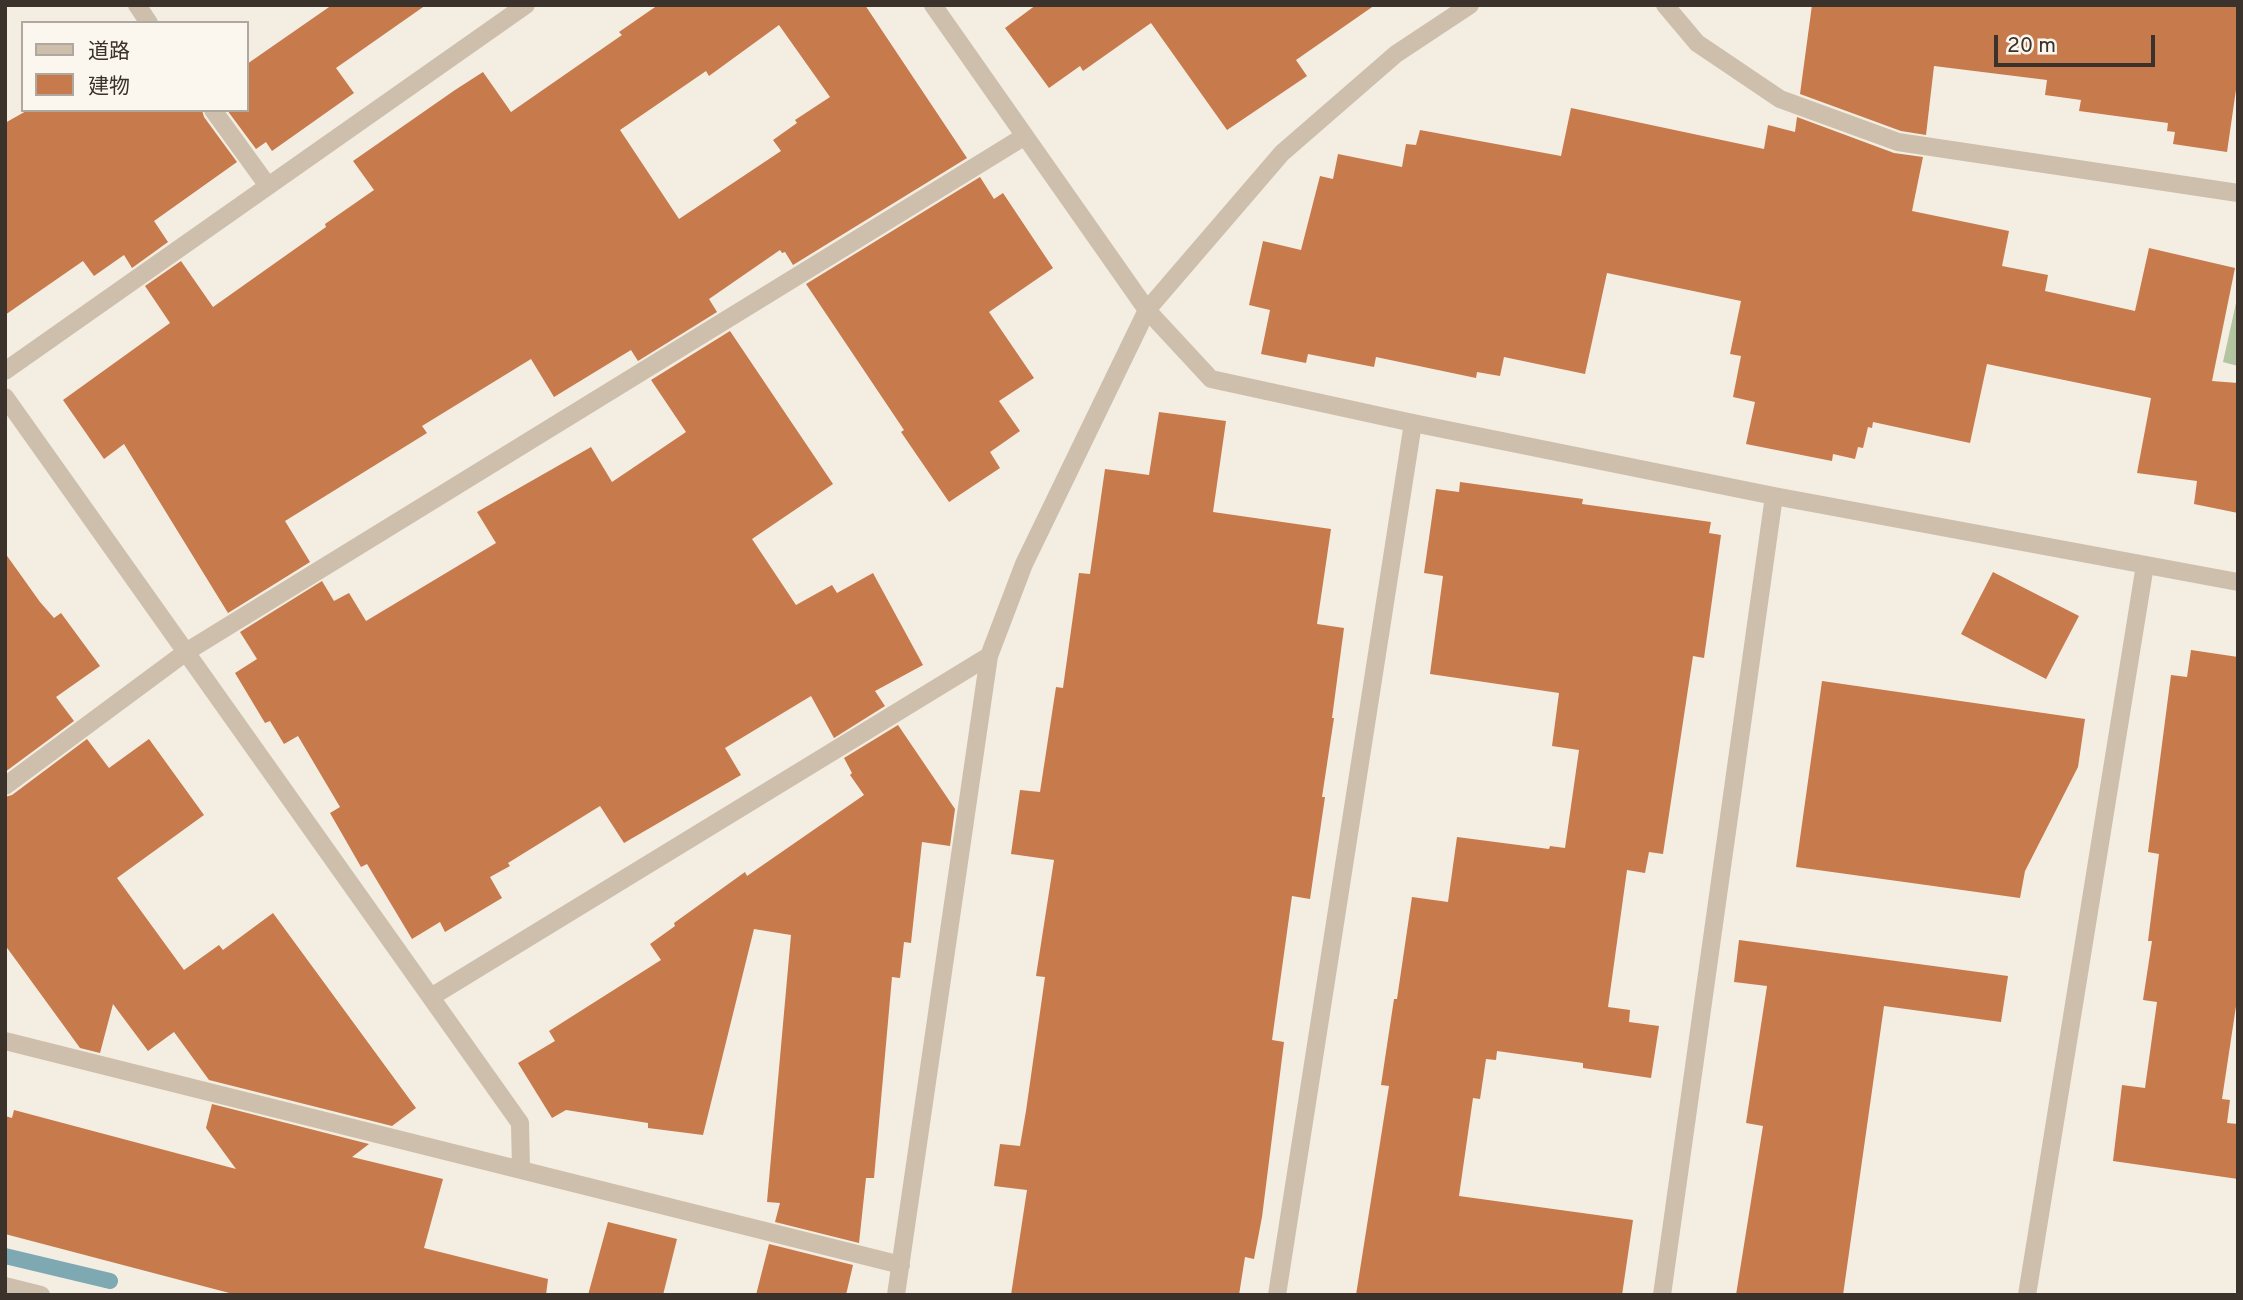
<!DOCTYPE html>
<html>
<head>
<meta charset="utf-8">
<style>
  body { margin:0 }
  #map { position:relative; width:2243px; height:1300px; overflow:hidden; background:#f4ede1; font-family:Overpass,"Noto Sans JP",sans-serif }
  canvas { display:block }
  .frame { position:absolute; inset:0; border:7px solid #3b322b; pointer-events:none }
  .legend { position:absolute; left:21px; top:21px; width:228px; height:91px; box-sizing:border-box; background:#fbf7ee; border:2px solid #aea8a0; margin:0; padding:9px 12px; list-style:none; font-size:21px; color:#3b322b }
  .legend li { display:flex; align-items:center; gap:14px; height:35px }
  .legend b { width:35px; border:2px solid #aea8a0 }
  .scale { position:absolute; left:1994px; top:35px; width:161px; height:32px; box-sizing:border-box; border:4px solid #3b322b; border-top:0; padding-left:9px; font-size:21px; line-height:24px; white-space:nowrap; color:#3b322b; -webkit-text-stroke:5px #fbf7ee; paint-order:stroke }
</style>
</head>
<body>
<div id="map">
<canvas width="2243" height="1300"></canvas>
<div class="frame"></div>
<ul class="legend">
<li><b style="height:9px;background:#cdbfac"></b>道路</li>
<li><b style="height:19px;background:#c77a4b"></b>建物</li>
</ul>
<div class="scale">20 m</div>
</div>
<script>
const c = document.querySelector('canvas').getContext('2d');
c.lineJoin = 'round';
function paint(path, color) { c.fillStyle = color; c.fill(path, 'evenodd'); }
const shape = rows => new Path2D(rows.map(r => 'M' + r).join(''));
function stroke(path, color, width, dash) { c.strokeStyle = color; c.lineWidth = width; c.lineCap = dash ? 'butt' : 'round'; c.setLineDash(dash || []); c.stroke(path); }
const green = shape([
  [2238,294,2238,366,2223,362]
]);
const stream = shape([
  [5,1256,110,1281]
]);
const building = shape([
  [332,5,426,5,336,68,354,93,272,151,266,142,256,149,227,110,247,110,247,64],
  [658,5,865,5,967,158,793,265,785,252,782,253,780,250,709,299,717,312,638,361,631,350,554,397,531,359,422,426,427,433,285,521,310,562,228,613,124,444,104,459,63,400,170,323,145,286,181,261,213,307,326,227,325,224,374,190,353,161,455,90,483,72,511,112,622,35,619,32],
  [779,25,830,97,795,120,797,123,773,140,781,151,679,219,620,130,706,71,709,76],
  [1036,5,1375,5,1296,60,1307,76,1227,130,1151,23,1083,71,1080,66,1049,88,1005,28],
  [1812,5,2238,5,2238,76,2227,152,2173,144,2175,132,2167,131,2168,123,2079,111,2081,100,2045,95,2047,80,1934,66,1926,135,1901,131,1800,94],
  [1571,108,1764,149,1768,125,1795,132,1797,117,1894,153,1923,157,1912,211,2009,231,2002,266,2048,275,2045,291,2135,311,2149,248,2235,268,2212,381,2238,383,2238,513,2194,504,2197,481,2137,473,2151,398,1987,364,1970,443,1873,422,1872,428,1868,427,1863,448,1858,447,1855,459,1833,454,1832,461,1746,444,1755,402,1733,397,1741,356,1730,354,1741,301,1607,273,1585,374,1504,357,1500,376,1477,372,1476,378,1376,357,1374,367,1308,354,1306,363,1261,354,1270,310,1249,305,1263,241,1301,250,1320,176,1333,179,1338,154,1402,167,1406,144,1416,145,1420,130,1561,156],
  [28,110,202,110,204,117,237,162,154,221,168,242,132,268,124,255,94,276,83,261,5,315,5,123],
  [980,177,994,199,1003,193,1053,268,989,312,1034,378,999,401,1020,431,990,452,1000,468,949,502,901,432,904,430,806,284],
  [730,331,833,484,752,539,796,605,832,585,837,593,873,573,923,665,875,691,885,706,834,738,811,696,725,748,741,775,624,843,600,806,508,863,510,866,490,877,502,898,445,932,440,922,412,939,367,864,361,867,330,813,340,807,298,736,284,744,270,721,265,723,235,673,257,659,240,632,322,581,334,601,349,593,366,621,496,543,477,512,591,447,612,482,686,432,651,380],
  [1159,412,1226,421,1213,512,1331,529,1317,624,1344,628,1332,718,1334,718,1322,797,1325,797,1310,899,1292,896,1272,1040,1284,1042,1262,1217,1254,1259,1245,1257,1239,1295,1011,1295,1027,1190,994,1186,1000,1144,1020,1146,1026,1111,1045,977,1036,976,1054,860,1011,854,1020,790,1040,792,1056,687,1063,688,1079,573,1090,574,1105,469,1149,475],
  [1460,482,1583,499,1582,504,1711,522,1709,533,1721,535,1704,658,1693,656,1663,854,1649,852,1645,873,1627,870,1608,1007,1630,1010,1629,1022,1659,1026,1651,1078,1583,1068,1583,1063,1497,1051,1496,1060,1486,1059,1480,1099,1473,1098,1459,1196,1633,1220,1622,1295,1356,1295,1389,1086,1381,1085,1394,999,1397,999,1412,897,1448,902,1457,837,1549,849,1550,846,1565,848,1579,750,1552,746,1559,693,1430,674,1443,576,1424,573,1436,489,1459,492],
  [5,553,40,602,54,618,61,613,100,666,56,697,74,721,5,772],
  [1993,572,2079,616,2046,679,1961,634],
  [2191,650,2238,657,2238,993,2222,1099,2230,1100,2227,1123,2238,1124,2238,1179,2113,1161,2122,1085,2145,1088,2157,1002,2143,1000,2152,941,2148,941,2159,854,2148,852,2171,675,2187,677],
  [1822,681,2085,719,2078,767,2025,871,2020,898,1796,867],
  [898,725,955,809,950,846,922,842,911,943,904,942,900,978,892,977,874,1178,866,1178,859,1243,775,1222,780,1203,767,1202,791,935,754,929,703,1135,648,1128,648,1123,566,1110,552,1118,518,1063,555,1041,549,1031,661,960,650,944,675,926,674,923,745,872,747,876,864,795,850,775,852,773,844,758],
  [87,739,109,768,149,739,204,815,117,878,184,970,219,945,223,950,273,913,416,1108,392,1126,209,1080,174,1032,148,1051,113,1004,100,1053,80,1048,5,945,5,797,12,795],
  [1739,940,2008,976,2001,1022,1884,1006,1843,1295,1736,1295,1763,1126,1746,1123,1767,986,1734,982],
  [212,1104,369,1144,352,1157,443,1179,424,1248,548,1279,546,1295,237,1295,5,1234,5,1116,12,1118,14,1110,236,1169,206,1128],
  [608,1222,677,1239,663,1295,588,1295],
  [769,1244,853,1265,846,1295,756,1295]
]);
const street = shape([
  [137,5,149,23],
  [933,5,1147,310,1211,379,1413,423,1774,496,2238,582],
  [1665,5,1697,43,1780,99,1898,142,2238,193],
  [213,110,268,186],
  [5,371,526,5],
  [5,397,520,1123,521,1169],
  [5,786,186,652,1025,136],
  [431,997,989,656],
  [5,1041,901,1265],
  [5,1286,41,1295],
  [896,1295,989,656,1024,564,1147,310,1282,153,1396,54,1470,5],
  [1277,1295,1413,423],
  [1662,1295,1774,496],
  [2027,1295,2145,565]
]);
paint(green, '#b3c4a0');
stroke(stream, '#7fa9b2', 16);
paint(building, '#c77a4b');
stroke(street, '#cdbfac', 18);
</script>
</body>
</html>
